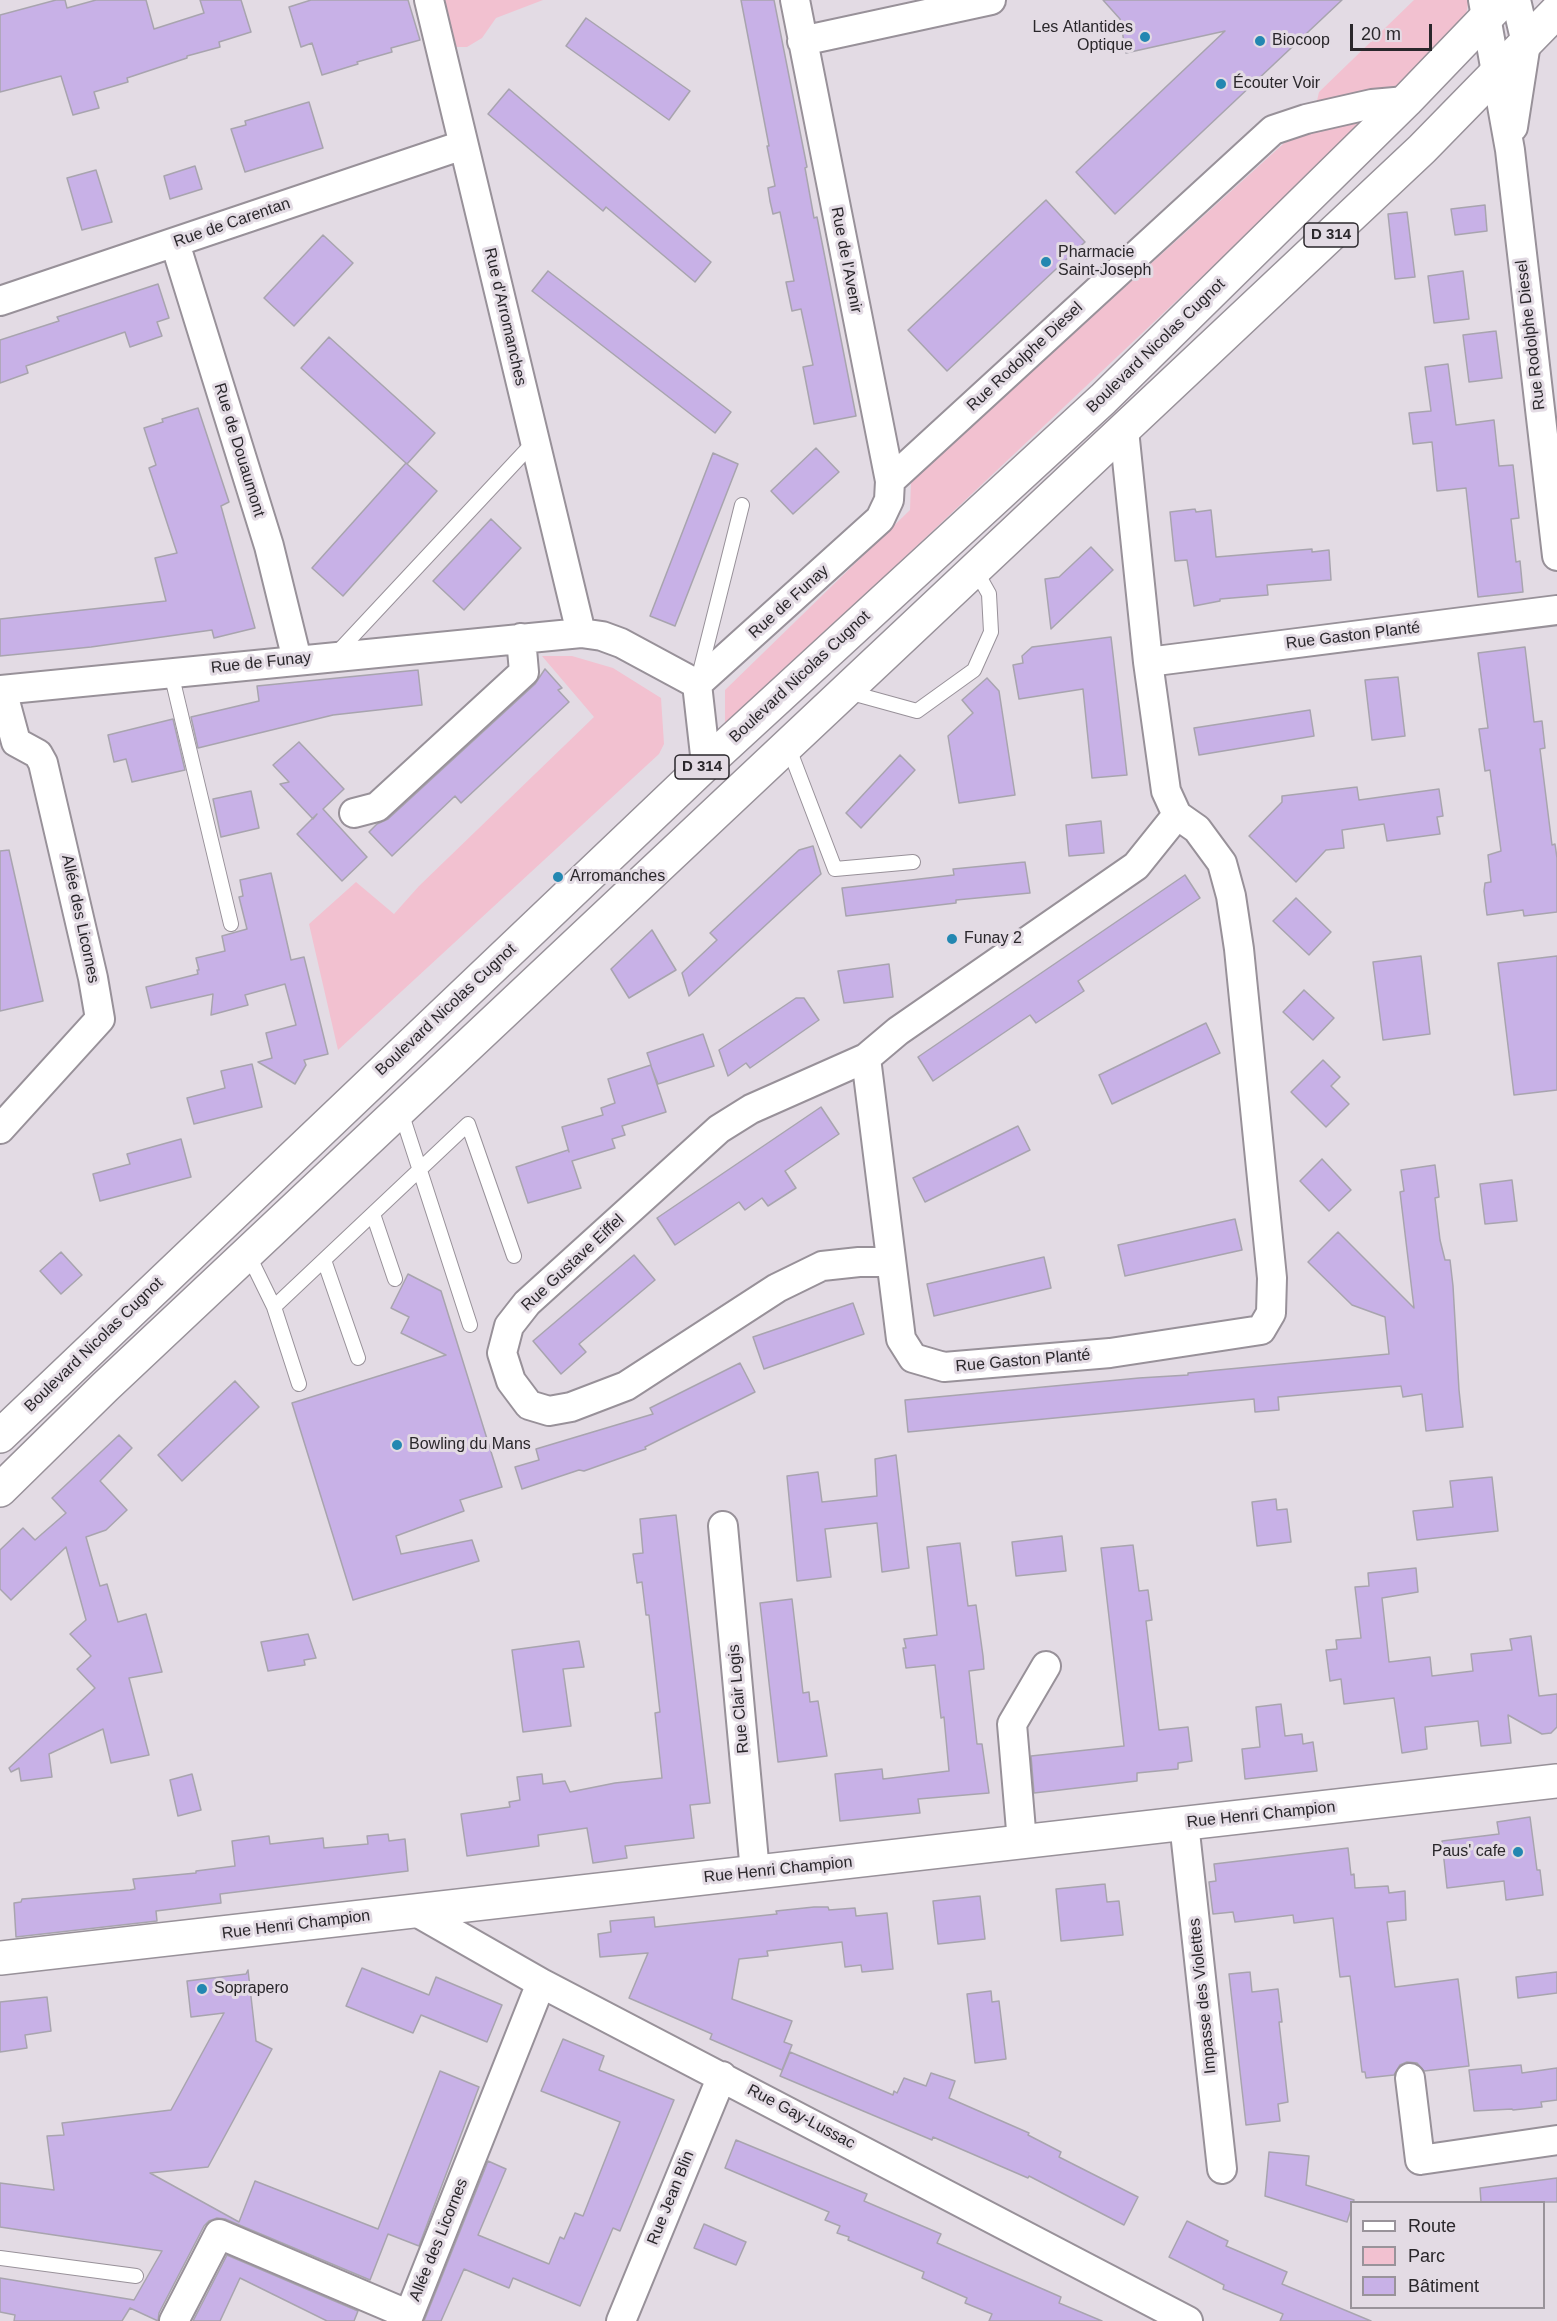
<!DOCTYPE html>
<html>
<head>
<meta charset="utf-8">
<style>
  body { margin:0 }
  #map { position:relative; width:1557px; height:2321px; overflow:hidden; background:#e3dbe4; font-family:Arial,sans-serif }
  canvas { display:block }
  .legend { position:absolute; left:1350px; top:2201px; width:195px; height:108px; box-sizing:border-box; background:#e3dbe4; border:2px solid #99939a; margin:0; padding:8px 10px; list-style:none; font-size:18px; color:#2a272b }
  .legend li { display:flex; align-items:center; gap:12px; height:30px }
  .legend b { width:30px; border:2px solid #99939a }
  .scale { position:absolute; left:1350px; top:24px; width:82px; height:27px; box-sizing:border-box; border:3px solid #2a272b; border-top:0; padding-left:8px; font-size:18px; line-height:21px; white-space:nowrap; color:#2a272b; -webkit-text-stroke:4px #e3dbe4; paint-order:stroke }
</style>
</head>
<body>
<div id="map">
<canvas width="1557" height="2321"></canvas>
<ul class="legend">
<li><b style="height:8px;background:#fff"></b>Route</li>
<li><b style="height:16px;background:#f2c1d0"></b>Parc</li>
<li><b style="height:16px;background:#c8b1e7"></b>Bâtiment</li>
</ul>
<div class="scale">20 m</div>
</div>
<script>
const c = document.querySelector('canvas').getContext('2d');
c.lineJoin = 'round';
function paint(path, color) { c.fillStyle = color; c.fill(path, 'evenodd'); }
const shape = rows => new Path2D(rows.map(r => 'M' + r).join(''));
function stroke(path, color, width, dash) { c.strokeStyle = color; c.lineWidth = width; c.lineCap = dash ? 'butt' : 'round'; c.setLineDash(dash || []); c.stroke(path); }
function drawText(font, color, halo, rows, align = 'center') {
  c.font = font + ' Arial,sans-serif'; c.lineWidth = 6; c.setLineDash([]); c.textBaseline = 'middle'; c.strokeStyle = halo; c.fillStyle = color; for (const [text, x, y, turn = 0] of rows) {
    c.save(); c.translate(x, y); c.rotate((+turn || 0) * Math.PI / 180); c.textAlign = isNaN(turn) ? turn : align; if (halo) c.strokeText(text, 0, 0); c.fillText(text, 0, 0); c.restore();
  }
}
const green = shape([
  [444,0,543,0,496,18,482,38,467,47,454,47],
  [1414,0,1469,0,1464,24,1351,136,725,727,725,690,910,510,911,481,1282,145,1306,119,1316,105,1319,92],
  [542,656,572,656,613,668,661,698,664,744,659,754,338,1050,309,924,356,882,394,914,419,886,594,717]
]);
const building = shape([
  [56,0,65,0,67,8,96,0,146,0,154,29,204,13,200,0,241,0,251,32,219,42,220,47,187,56,187,58,127,78,128,82,94,92,99,108,73,115,61,76,0,92,0,15,56,0],
  [311,0,408,0,420,40,391,48,392,52,357,62,358,64,322,75,312,43,301,47,289,7,311,0],
  [741,0,774,0,807,167,805,168,814,218,817,217,856,416,814,424,803,367,813,365,801,309,792,311,786,282,794,281,780,212,773,214,770,201,768,188,775,186,767,146,769,146,741,0],
  [1103,0,1342,0,1115,214,1076,172,1225,31,1126,53,1120,19,1103,0],
  [586,18,690,91,669,120,566,46,586,18],
  [509,89,711,262,695,282,606,207,603,211,488,114,509,89],
  [309,102,323,148,245,172,231,129,246,125,245,121,309,102],
  [195,166,202,189,170,199,164,176,195,166],
  [96,170,112,222,82,230,67,178,96,170],
  [1046,200,1085,242,947,371,908,330,1046,200],
  [1485,205,1487,231,1455,235,1451,209,1485,205],
  [1407,212,1415,277,1395,279,1388,214,1407,212],
  [323,235,353,263,294,326,264,298,323,235],
  [548,271,731,412,715,433,532,291,548,271],
  [1463,271,1469,319,1434,323,1428,276,1463,271],
  [158,284,169,318,157,322,162,336,130,347,125,332,26,366,28,373,0,383,0,340,59,321,57,317,158,284],
  [1496,331,1502,378,1469,382,1463,335,1496,331],
  [329,337,435,433,407,464,301,368,329,337],
  [1448,364,1456,425,1494,420,1499,466,1513,465,1519,518,1511,519,1516,562,1520,561,1523,592,1478,597,1466,488,1437,491,1432,442,1413,444,1409,413,1431,411,1425,367,1448,364],
  [198,408,229,502,221,506,255,628,214,638,212,630,91,647,0,656,0,619,166,601,155,558,177,553,149,468,156,465,144,428,163,422,162,419,198,408],
  [816,448,839,472,793,514,771,491,816,448],
  [713,453,738,464,675,626,650,616,713,453],
  [406,463,437,491,343,596,312,568,406,463],
  [1195,509,1196,512,1211,510,1216,557,1312,549,1312,552,1329,550,1331,580,1267,585,1268,595,1220,599,1220,601,1194,606,1187,560,1175,561,1170,512,1195,509],
  [491,519,521,548,464,610,433,581,491,519],
  [1091,547,1113,570,1051,629,1045,579,1059,577,1091,547],
  [1111,637,1127,775,1092,778,1083,689,1019,699,1013,665,1023,663,1022,656,1032,647,1111,637],
  [1525,647,1534,722,1542,721,1545,748,1540,749,1552,845,1555,844,1557,858,1557,912,1524,916,1523,910,1487,915,1484,891,1485,883,1491,882,1488,855,1501,851,1490,770,1485,771,1479,729,1488,728,1478,653,1525,647],
  [545,669,562,688,558,690,569,702,461,803,455,796,392,856,369,832,377,824,388,819,535,684,545,669],
  [418,670,422,705,333,715,198,748,191,717,259,701,257,686,418,670],
  [1398,677,1405,736,1372,740,1365,680,1398,677],
  [987,678,999,691,1015,795,959,803,948,736,973,713,962,700,987,678],
  [1310,710,1314,736,1199,755,1194,728,1310,710],
  [173,719,185,770,132,782,126,759,114,762,108,735,173,719],
  [299,742,344,789,323,809,367,857,342,881,297,834,317,814,313,819,280,784,289,782,273,765,299,742],
  [900,755,915,770,861,828,846,813,900,755],
  [1357,787,1359,800,1439,789,1443,816,1437,817,1440,834,1387,841,1384,824,1342,830,1344,848,1326,850,1296,882,1249,836,1282,802,1282,796,1357,787],
  [251,791,259,828,221,837,213,799,251,791],
  [1101,821,1104,853,1069,856,1066,825,1101,821],
  [813,846,821,874,689,996,682,973,717,940,710,933,799,850,813,846],
  [9,850,43,1001,0,1011,0,851,9,850],
  [1025,862,1030,893,956,900,956,903,846,916,842,888,954,875,953,869,1025,862],
  [271,873,291,960,304,957,328,1054,304,1060,306,1065,295,1084,258,1062,272,1058,266,1033,296,1025,285,984,245,995,248,1005,211,1015,213,994,151,1008,146,987,198,974,197,970,199,970,196,958,225,951,222,936,247,929,239,897,243,896,240,880,271,873],
  [1185,875,1200,898,1078,981,1084,991,1036,1023,1030,1015,933,1081,918,1057,1185,875],
  [1296,898,1331,932,1309,955,1273,921,1296,898],
  [652,930,676,970,629,998,611,969,652,930],
  [1421,956,1430,1034,1383,1040,1373,962,1421,956],
  [1557,956,1557,1090,1514,1095,1498,963,1557,956],
  [889,964,893,997,844,1003,838,971,889,964],
  [1304,990,1334,1018,1313,1040,1283,1012,1304,990],
  [796,998,804,998,819,1020,750,1068,746,1063,728,1076,719,1050,796,998],
  [1206,1023,1220,1053,1112,1104,1099,1075,1206,1023],
  [703,1034,714,1066,658,1084,651,1066,666,1112,622,1126,625,1135,612,1139,615,1148,572,1161,581,1188,528,1203,516,1167,568,1150,569,1152,562,1127,603,1115,601,1108,615,1103,608,1079,651,1065,647,1053,703,1034],
  [1323,1060,1340,1077,1331,1086,1349,1104,1326,1127,1291,1092,1323,1060],
  [252,1064,262,1107,194,1124,187,1098,225,1088,221,1071,252,1064],
  [821,1107,839,1134,785,1171,796,1188,768,1206,762,1198,745,1210,739,1202,675,1245,657,1218,821,1107],
  [1018,1126,1030,1150,925,1202,913,1178,1018,1126],
  [181,1139,191,1177,100,1201,93,1174,130,1164,127,1154,181,1139],
  [1322,1159,1351,1190,1329,1211,1300,1181,1322,1159],
  [1435,1165,1439,1197,1435,1198,1440,1240,1445,1260,1450,1260,1453,1286,1459,1390,1463,1427,1426,1431,1422,1394,1403,1397,1401,1386,1278,1397,1279,1410,1255,1412,1254,1399,908,1432,905,1400,1139,1378,1188,1375,1188,1373,1218,1370,1389,1354,1385,1317,1352,1305,1308,1262,1338,1232,1414,1308,1400,1192,1404,1191,1401,1170,1435,1165],
  [1512,1180,1517,1221,1485,1224,1480,1184,1512,1180],
  [1235,1219,1242,1250,1125,1276,1118,1245,1235,1219],
  [61,1252,82,1275,61,1294,40,1271,61,1252],
  [634,1255,655,1280,579,1344,586,1352,561,1374,533,1341,634,1255],
  [1044,1257,1051,1288,934,1316,927,1284,1044,1257],
  [408,1274,441,1291,502,1487,460,1500,464,1511,396,1536,401,1554,472,1540,479,1561,353,1600,292,1403,446,1355,401,1333,409,1317,391,1308,408,1274],
  [853,1303,864,1334,764,1369,753,1337,853,1303],
  [740,1363,755,1392,645,1447,646,1449,584,1471,579,1470,522,1489,515,1467,539,1460,536,1449,653,1414,650,1408,740,1363],
  [235,1381,259,1407,182,1481,158,1455,235,1381],
  [119,1435,132,1448,100,1481,127,1510,106,1530,86,1537,100,1586,107,1584,118,1622,146,1614,162,1672,129,1678,149,1755,111,1763,103,1729,49,1754,52,1777,21,1781,19,1768,11,1772,9,1768,95,1688,77,1669,91,1656,70,1634,86,1620,66,1547,11,1600,0,1589,0,1550,23,1528,35,1540,66,1513,52,1498,119,1435],
  [896,1455,909,1568,882,1572,877,1523,825,1529,831,1577,797,1581,787,1476,818,1472,822,1502,877,1496,875,1459,896,1455],
  [1492,1477,1498,1531,1417,1540,1413,1511,1453,1507,1450,1481,1492,1477],
  [1276,1499,1277,1510,1287,1509,1291,1542,1257,1546,1252,1502,1276,1499],
  [676,1515,710,1803,690,1805,694,1838,625,1846,627,1858,593,1863,587,1828,538,1835,539,1846,467,1856,461,1814,510,1807,509,1802,520,1800,517,1777,542,1774,543,1784,565,1781,570,1792,615,1783,662,1778,655,1713,660,1712,649,1615,646,1615,642,1582,637,1583,633,1554,643,1553,640,1519,676,1515],
  [1062,1536,1066,1571,1016,1576,1012,1542,1062,1536],
  [960,1543,968,1606,976,1605,983,1656,984,1669,969,1671,977,1744,982,1744,989,1793,918,1799,920,1813,840,1821,835,1774,882,1769,883,1779,949,1771,944,1717,941,1718,935,1665,906,1668,903,1648,906,1648,904,1639,937,1635,927,1547,960,1543],
  [1133,1545,1139,1591,1148,1590,1152,1620,1146,1621,1159,1730,1188,1727,1192,1761,1178,1763,1178,1769,1137,1773,1137,1781,1034,1793,1031,1756,1124,1746,1101,1548,1133,1545],
  [1416,1568,1418,1592,1382,1598,1389,1662,1430,1657,1432,1676,1473,1671,1471,1654,1512,1650,1510,1639,1531,1636,1539,1696,1557,1694,1557,1727,1551,1733,1542,1734,1508,1715,1511,1743,1481,1746,1478,1721,1425,1727,1427,1749,1402,1753,1394,1698,1344,1704,1341,1679,1330,1681,1326,1650,1337,1649,1336,1640,1361,1638,1355,1587,1369,1586,1368,1573,1416,1568],
  [792,1599,803,1693,809,1692,810,1702,818,1701,827,1756,778,1762,760,1603,792,1599],
  [308,1634,316,1658,304,1660,305,1665,268,1671,261,1642,308,1634],
  [579,1641,584,1667,563,1669,571,1726,523,1732,512,1650,579,1641],
  [1281,1704,1285,1736,1302,1734,1303,1744,1313,1742,1317,1771,1245,1779,1242,1749,1260,1747,1256,1707,1281,1704],
  [192,1774,201,1810,178,1816,170,1780,192,1774],
  [1530,1817,1537,1870,1540,1870,1543,1895,1506,1900,1504,1881,1447,1888,1442,1841,1499,1834,1497,1822,1530,1817],
  [388,1834,389,1841,405,1839,408,1871,220,1894,221,1903,156,1911,157,1921,16,1937,14,1903,21,1902,22,1899,130,1890,135,1889,133,1879,196,1873,196,1871,235,1866,232,1841,269,1836,270,1844,323,1838,324,1848,368,1844,367,1836,388,1834],
  [1348,1848,1351,1875,1354,1874,1355,1888,1388,1886,1389,1893,1405,1891,1406,1920,1387,1922,1395,1987,1458,1979,1469,2066,1424,2071,1417,2063,1407,2062,1400,2065,1394,2075,1366,2078,1365,2072,1362,2072,1350,1976,1340,1977,1333,1918,1294,1923,1293,1915,1235,1922,1233,1912,1213,1914,1209,1882,1216,1881,1214,1864,1348,1848],
  [1105,1884,1107,1902,1119,1901,1123,1935,1061,1941,1056,1889,1105,1884],
  [980,1896,985,1939,938,1944,933,1901,980,1896],
  [814,1907,828,1907,829,1910,855,1908,856,1916,887,1913,893,1969,862,1972,861,1965,845,1967,842,1942,767,1951,768,1956,739,1959,732,1999,792,2021,784,2042,792,2045,782,2070,710,2039,712,2034,629,1998,648,1953,600,1957,598,1934,611,1932,610,1921,654,1917,655,1927,777,1914,776,1911,814,1907],
  [362,1968,429,1995,436,1977,502,2005,487,2042,421,2015,413,2033,346,2006,362,1968],
  [248,1970,256,2041,272,2049,208,2167,150,2173,239,2222,255,2181,378,2229,440,2071,479,2087,419,2246,388,2234,370,2280,225,2219,217,2218,209,2221,204,2226,159,2313,158,2321,130,2308,122,2321,14,2321,15,2315,0,2312,0,2278,134,2300,162,2251,0,2227,0,2183,54,2190,47,2136,64,2135,62,2123,171,2110,224,2013,191,2017,187,1981,246,1974,248,1970],
  [1250,1972,1252,1992,1278,1989,1282,2022,1279,2022,1288,2102,1278,2104,1280,2121,1246,2125,1229,1974,1250,1972],
  [1557,1972,1557,1993,1518,1998,1516,1977,1557,1972],
  [991,1991,992,2002,999,2001,1006,2059,975,2063,967,1994,991,1991],
  [47,1997,51,2031,25,2035,27,2048,0,2052,0,2002,47,1997],
  [563,2039,604,2056,599,2070,674,2100,620,2231,613,2228,580,2306,513,2278,509,2288,464,2269,441,2321,424,2321,488,2161,506,2169,478,2235,549,2264,560,2237,564,2239,575,2213,583,2216,620,2122,541,2091,563,2039],
  [790,2052,893,2095,894,2091,897,2093,904,2078,926,2086,931,2073,955,2081,949,2098,1029,2133,1028,2135,1061,2152,1059,2157,1138,2197,1124,2225,1029,2176,1028,2178,933,2137,932,2140,780,2076,790,2052],
  [1521,2065,1522,2073,1557,2068,1557,2100,1541,2102,1542,2107,1513,2110,1512,2109,1474,2111,1469,2070,1521,2065],
  [736,2140,867,2194,864,2201,941,2234,937,2243,1061,2297,1059,2303,1102,2321,989,2321,992,2314,965,2303,967,2298,922,2278,924,2272,848,2240,849,2237,837,2233,840,2226,825,2220,829,2212,725,2168,736,2140],
  [1269,2152,1309,2156,1306,2185,1354,2200,1347,2222,1265,2196,1269,2152],
  [1557,2178,1557,2202,1481,2202,1480,2188,1557,2178],
  [1187,2221,1228,2241,1226,2246,1287,2272,1282,2284,1371,2321,1280,2321,1283,2314,1223,2289,1224,2285,1169,2257,1187,2221],
  [704,2224,746,2242,736,2265,694,2248,704,2224],
  [227,2255,358,2311,354,2321,327,2321,240,2278,220,2321,193,2321,227,2255]
]);
const service = shape([
  [335,655,534,442],
  [171,673,231,924],
  [699,676,742,505],
  [848,692,917,711,974,670,991,632,989,594,975,569],
  [788,746,835,869,913,862],
  [401,1112,470,1325],
  [373,1214,395,1279],
  [248,1254,274,1307,468,1124,514,1256],
  [324,1260,358,1358],
  [274,1307,299,1384],
  [0,2258,136,2276]
]);
const minor = shape([
  [429,0,581,633],
  [1483,0,1510,150,1557,556],
  [802,41,991,0],
  [1513,127,1526,43,1516,0],
  [175,243,269,546,297,660],
  [0,301,463,145],
  [1124,430,1148,662,1166,791,1177,815,1136,866,898,1031,866,1058,901,1339,913,1358,944,1367,1110,1353,1261,1330,1271,1313,1272,1278,1239,949,1231,896,1222,863,1197,829,1177,815],
  [890,481,1273,130,1306,119,1372,104,1406,101],
  [1148,662,1557,610],
  [697,684,880,519,889,500,890,481,795,0],
  [697,684,706,764],
  [0,690,581,633,602,636,621,643,697,684],
  [354,813,377,807,524,672,521,638],
  [866,1058,751,1109,719,1129,527,1303,509,1326,502,1353,511,1381,529,1405,549,1411,571,1407,626,1386,777,1288,822,1266,859,1262,891,1262],
  [0,1129,100,1019,93,978,43,763,38,754,16,742,2,690],
  [723,1526,755,1872],
  [1184,1823,1222,2169],
  [1022,1842,1012,1724,1046,1666],
  [415,1911,541,1983,1188,2321],
  [1410,2078,1420,2160,1557,2140],
  [174,2321,219,2234,409,2315,541,1983],
  [621,2321,722,2076]
]);
const tertiary = shape([
  [0,1958,1557,1781]
]);
const primary = shape([
  [0,1436,706,764,1103,399,1406,101,1503,0],
  [0,1490,105,1387,1422,149,1557,11]
]);
const markers = [
  [1145,37,6,"#2387b1"],
  [1260,41,6,"#2387b1"],
  [1221,84,6,"#2387b1"],
  [1046,262,6,"#2387b1"],
  [558,877,6,"#2387b1"],
  [952,939,6,"#2387b1"],
  [397,1445,6,"#2387b1"],
  [1518,1852,6,"#2387b1"],
  [202,1989,6,"#2387b1"]
];
const shields = [
  [1331,235,54],
  [702,767,54]
];
const shieldNames = [
  ["D 314",1331,235],
  ["D 314",702,767]
];
const poiNames = [
  ["Les Atlantides",1133,28,"right"],
  ["Optique",1133,46,"right"],
  ["Biocoop",1272,41],
  ["Écouter Voir",1233,84],
  ["Pharmacie",1058,253],
  ["Saint-Joseph",1058,271],
  ["Arromanches",570,877],
  ["Funay 2",964,939],
  ["Bowling du Mans",409,1445],
  ["Paus' cafe",1506,1852,"right"],
  ["Soprapero",214,1989]
];
const streetNames = [
  ["Rue de Carentan",232,223,-19],
  ["Rue de l'Avenir",846,260,79],
  ["Rue d'Arromanches",505,317,77],
  ["Rue Rodolphe Diesel",1531,335,-97],
  ["Boulevard Nicolas Cugnot",1156,346,-44],
  ["Rue Rodolphe Diesel",1025,357,-43],
  ["Rue de Douaumont",239,450,73],
  ["Rue de Funay",789,602,-42],
  ["Rue Gaston Planté",1353,636,-7],
  ["Rue de Funay",261,663,-6],
  ["Boulevard Nicolas Cugnot",800,677,-43],
  ["Allée des Licornes",80,919,78],
  ["Boulevard Nicolas Cugnot",446,1010,-43],
  ["Rue Gustave Eiffel",573,1263,-43],
  ["Boulevard Nicolas Cugnot",94,1345,-44],
  ["Rue Gaston Planté",1023,1361,-5],
  ["Rue Clair Logis",739,1699,-95],
  ["Rue Henri Champion",1261,1815,-6],
  ["Rue Henri Champion",778,1870,-6],
  ["Rue Henri Champion",296,1925,-7],
  ["Impasse des Violettes",1203,1996,-96],
  ["Rue Gay-Lussac",801,2117,28],
  ["Rue Jean Blin",671,2198,-68],
  ["Allée des Licornes",439,2240,-68]
];
paint(green, '#f2c1d0');
paint(building, '#c8b1e7');
stroke(building, '#a8a4ae', 1.5);
stroke(service, '#989199', 16);
stroke(minor, '#989199', 32);
stroke(tertiary, '#989199', 36);
stroke(primary, '#989199', 36);
stroke(service, '#fff', 14);
stroke(minor, '#fff', 28);
stroke(tertiary, '#fff', 33);
stroke(primary, '#fff', 33);
for (const [x, y, r, color] of markers) { const dot = new Path2D(); dot.arc(x, y, r, 0, 2 * Math.PI); c.fillStyle = color; c.fill(dot); stroke(dot, '#e3dbe4', 2); }
for (const [x, y, w] of shields) { const box = new Path2D(); box.roundRect(x - w / 2, y - 12, w, 24, 4.5); c.fillStyle = '#e3dbe4'; c.fill(box); stroke(box, '#2a272b', 1.5); }
drawText('bold 15px', '#2a272b', null, shieldNames);
drawText('16px', '#2a272b', '#e3dbe4', poiNames, 'left');
drawText('16px', '#2a272b', '#e3dbe4', streetNames);
</script>
</body>
</html>
